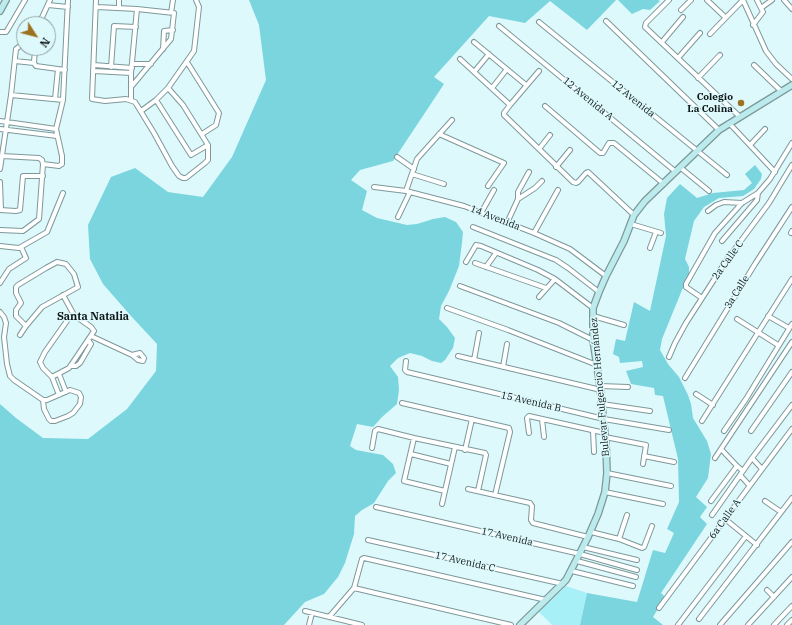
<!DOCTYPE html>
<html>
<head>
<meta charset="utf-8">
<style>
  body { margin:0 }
  #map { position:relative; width:792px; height:625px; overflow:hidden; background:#def9fc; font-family:"IBM Plex Serif",serif }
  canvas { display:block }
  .north { position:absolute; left:16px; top:16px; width:40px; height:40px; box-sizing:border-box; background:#def9fc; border:1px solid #8b9fa1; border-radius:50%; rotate:126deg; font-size:11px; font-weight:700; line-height:16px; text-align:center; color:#0f1819 }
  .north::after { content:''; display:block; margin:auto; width:14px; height:18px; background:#9c7220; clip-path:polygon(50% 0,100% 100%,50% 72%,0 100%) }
</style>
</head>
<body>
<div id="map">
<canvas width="792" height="625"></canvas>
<div class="north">N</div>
</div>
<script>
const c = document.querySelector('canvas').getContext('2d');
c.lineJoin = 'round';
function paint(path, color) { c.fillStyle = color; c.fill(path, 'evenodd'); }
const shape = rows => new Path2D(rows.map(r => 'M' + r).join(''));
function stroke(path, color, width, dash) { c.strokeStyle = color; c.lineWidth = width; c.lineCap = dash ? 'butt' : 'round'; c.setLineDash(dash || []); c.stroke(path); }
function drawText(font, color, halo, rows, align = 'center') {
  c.font = font + ' "IBM Plex Serif",serif'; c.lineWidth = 3; c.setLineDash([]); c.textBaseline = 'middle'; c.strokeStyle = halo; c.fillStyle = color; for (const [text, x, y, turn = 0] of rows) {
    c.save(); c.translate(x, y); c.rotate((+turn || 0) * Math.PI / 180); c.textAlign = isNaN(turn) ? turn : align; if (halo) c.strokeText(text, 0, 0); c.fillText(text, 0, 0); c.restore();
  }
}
const green = shape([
  [566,586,587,593,580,625,552,625,539,612]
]);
const forest = shape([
  [249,0,616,0,587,30,550,1,525,23,489,16,434,77,444,84,393,161,360,170,351,180,367,191,362,210,377,218,407,225,417,224,433,219,445,217,456,222,463,232,462,243,459,266,449,291,441,306,439,319,447,327,455,338,453,348,445,360,441,363,432,361,422,356,410,353,398,358,390,366,398,377,399,390,397,404,382,417,373,427,357,424,350,446,356,450,383,455,393,464,396,473,388,481,374,503,362,510,355,516,354,534,345,563,338,577,324,594,305,602,284,625,0,625,0,404,16,418,43,438,88,439,127,409,156,371,157,344,131,316,103,284,90,259,88,225,111,177,135,168,168,192,203,197,232,157,266,80,259,25],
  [618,0,658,0,660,1,650,10,643,9,632,14],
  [755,165,762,174,761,179,754,189,743,196,719,198,704,207,694,221,685,259,689,267,689,277,682,290,662,339,660,350,668,364,679,377,688,395,691,404,693,418,707,441,711,454,708,478,696,497,707,507,700,517,707,524,661,593,665,597,653,617,663,625,580,625,587,593,637,602,653,550,665,553,674,533,667,529,679,502,678,459,663,396,655,395,654,388,631,384,626,371,643,367,642,361,620,363,619,357,613,354,616,339,625,341,634,302,650,311,666,236,664,214,667,198,680,184,697,198,713,193,744,190,752,183,745,174]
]);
const street = shape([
  [96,0,92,99,105,101,126,99,135,102,154,133,172,166,179,176,183,178,186,178,205,163,208,160,208,145,183,105,168,88,156,100,141,111],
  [669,0,646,23,645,27,739,116],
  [707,0,725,17],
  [784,0,792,9],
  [48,5,68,7],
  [97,7,137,9],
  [119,8,119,0],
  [761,8,772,0],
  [681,10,691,0],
  [171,13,173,0],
  [606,21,719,130],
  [539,22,727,175],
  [39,24,50,0],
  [753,25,763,12,757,0],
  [499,26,676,172],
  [0,32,6,32,8,29,25,0],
  [710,34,743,0,766,51,776,64,792,79],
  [474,42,526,85],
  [662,42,683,17],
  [35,48,34,63,36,66,65,70],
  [163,49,164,31,173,30],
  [678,58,700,33],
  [460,59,510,105],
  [15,61,34,63],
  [187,62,219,113,216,125,202,134],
  [132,64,151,64],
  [94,65,132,68],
  [754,65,781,91],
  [111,67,114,26,136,27],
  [94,71,131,73],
  [539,71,510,105,504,113,504,115,573,182,576,183,578,182,586,173,588,172,634,215],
  [474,72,489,54],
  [698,78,720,55],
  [131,87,171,39,174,13,137,9,131,73,131,100],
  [168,88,194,51,199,7,196,0],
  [492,88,507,69],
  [11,95,63,100],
  [55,99,58,69],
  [156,100,191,155,208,145],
  [545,106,600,153,603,153,609,143,614,143,664,184],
  [0,121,56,129],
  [729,123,775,172],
  [0,129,57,136],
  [439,134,504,163,488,186],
  [750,145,765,129],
  [539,149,550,135],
  [397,157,414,169],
  [43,164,59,166,62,164,62,156,56,129,63,100,68,0],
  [556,167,570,150],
  [681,168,709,191],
  [0,169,11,95,16,49,24,43],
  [412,174,444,184],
  [0,182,1,210],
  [374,187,406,191,464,206,534,233,570,249,606,276],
  [406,191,417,159,452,120],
  [518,199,518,192,529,172],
  [0,210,16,211,20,210,23,176,43,176],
  [708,211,716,205,724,202,742,203],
  [481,213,494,190],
  [398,217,410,192],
  [507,223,518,199,535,188,542,181],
  [631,224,661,233],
  [473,227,556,260,568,268,599,292],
  [0,230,23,231,39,219,43,164,42,160,39,158,2,156],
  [534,233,558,190],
  [791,233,792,231],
  [722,241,757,200,758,193],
  [0,246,19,248,47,232,63,193],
  [650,248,656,232],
  [57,262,66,264,74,274,78,287,42,307,26,326,16,316,16,310,21,303,16,293,16,287,18,285,46,268,57,262],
  [466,262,476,245,481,246,538,270,555,279,593,308],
  [475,263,546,288],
  [486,267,496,253],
  [0,283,9,269,26,258,21,247],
  [460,286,559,323,593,340],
  [63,295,74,315],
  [539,297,555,279],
  [702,298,686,287,686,284,715,233,742,203,758,193,770,179,792,143],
  [447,308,508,330,597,365],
  [0,312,4,317,6,323,4,337,7,364,10,376,14,380,43,400,47,400,70,390,79,393,81,397,80,404,73,413,68,416,55,421,51,421,49,419,44,409,43,400],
  [593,316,624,325],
  [768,316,789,328],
  [737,319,778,345],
  [20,335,26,326],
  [91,336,132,355,138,360,143,361,144,358,140,353,132,355],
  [458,356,601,390],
  [669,357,675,343,686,323,726,261,769,203,792,165],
  [474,360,479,333],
  [406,361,405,370,407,372,604,419,669,430],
  [71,366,76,366,80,363,91,344,88,340],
  [503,367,507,344],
  [59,374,66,392],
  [52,377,69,368,94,331,91,327,74,315,69,318,45,352,40,362,43,368,52,377,59,395],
  [685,378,755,264,792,207],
  [600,386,628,387],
  [696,394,713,405],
  [402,403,509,428,510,432,495,495],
  [602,404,650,411],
  [542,419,544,437],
  [702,421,792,279],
  [593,431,594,452],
  [724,431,746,399,792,324],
  [751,431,792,372],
  [529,433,527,418,529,416,605,433],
  [605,437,646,445,643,464],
  [414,438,404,481,445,491],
  [372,448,375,431,378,429,414,438,485,453,486,455,478,491],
  [721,449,737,466,743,471],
  [465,450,472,419],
  [411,454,451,464],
  [644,456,674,462],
  [715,458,792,342],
  [752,458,762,469],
  [607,473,671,486],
  [740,475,749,485],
  [468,489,530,503,532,506,531,520,533,523,588,537],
  [605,492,663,504],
  [711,501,737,466],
  [765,501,781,512],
  [442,504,455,447],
  [376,507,580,554,637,570],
  [712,515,752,458,792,405],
  [725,519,757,545],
  [591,532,619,539,642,548,644,547,652,526],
  [619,539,627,515],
  [368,540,563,584],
  [583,547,637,560],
  [577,561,636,577],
  [572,571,633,586],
  [354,588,511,625],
  [767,590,774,597],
  [659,608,792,429],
  [305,611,362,625],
  [329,617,354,588,362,559,364,558,546,600],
  [699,619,792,498],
  [309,625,312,613],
  [678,625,746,536],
  [720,625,792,542],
  [748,625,792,577],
  [774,625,792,606],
  [787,625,792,620]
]);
const secondary = shape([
  [0,11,6,0],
  [520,625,566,580,588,537,598,514,605,492,607,473,606,445,600,386,593,340,593,308,599,292,606,276,624,241,634,215,645,201,719,130,792,85]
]);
const markers = [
  [741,103,4,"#9c7220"]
];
const poiNames = [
  ["Colegio",733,97],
  ["La Colina",733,109]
];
const streetNames = [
  ["12 Avenida A",588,99,39],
  ["12 Avenida",633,99,39],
  ["14 Avenida",495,218,21],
  ["2a Calle C",728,260,-54],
  ["3a Calle",737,292,-58],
  ["Bulevar Fulgencio Hernández",600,387,-95],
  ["15 Avenida B",531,402,13],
  ["6a Calle A",725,519,-54],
  ["17 Avenida",507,537,13],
  ["17 Avenida C",465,562,13]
];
const neighbourhoodNames = [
  ["Santa Natalia",93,317]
];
paint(green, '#a7f0f7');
paint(forest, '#7ad5de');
stroke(street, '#7e989a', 6);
stroke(secondary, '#7e989a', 8);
stroke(street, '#fff', 4);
stroke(secondary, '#bcebee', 5.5);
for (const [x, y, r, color] of markers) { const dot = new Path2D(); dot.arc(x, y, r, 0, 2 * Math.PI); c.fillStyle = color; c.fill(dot); stroke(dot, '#def9fc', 1.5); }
drawText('bold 10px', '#0f1819', '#def9fc', poiNames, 'right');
drawText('10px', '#0f1819', '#def9fc', streetNames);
drawText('bold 11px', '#0f1819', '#def9fc', neighbourhoodNames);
</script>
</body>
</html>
